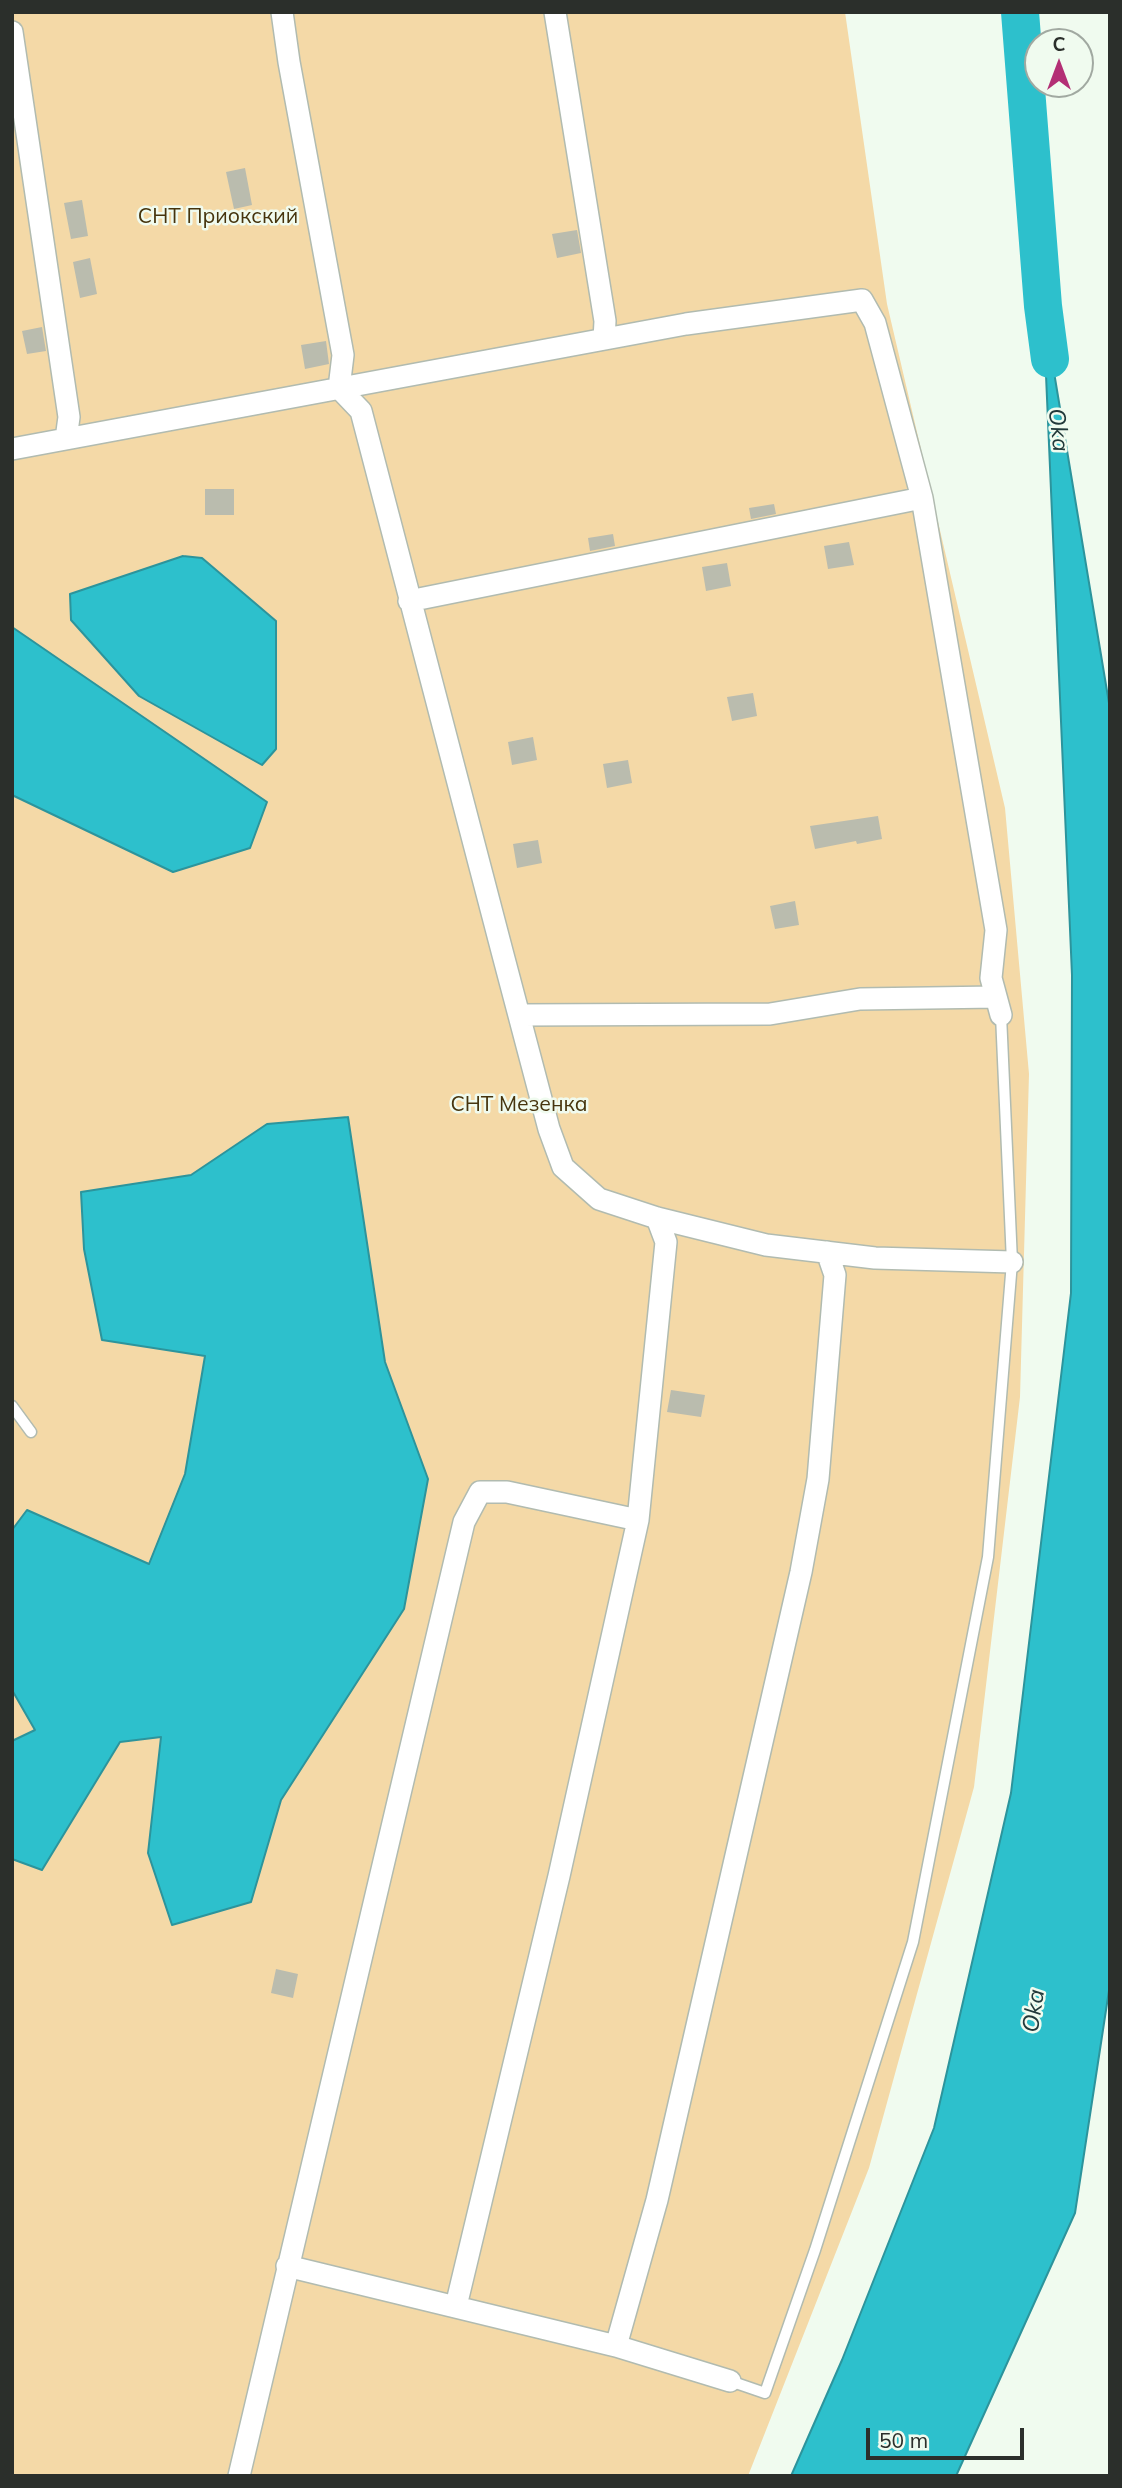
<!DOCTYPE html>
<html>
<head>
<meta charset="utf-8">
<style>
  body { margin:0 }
  #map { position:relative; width:1122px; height:2488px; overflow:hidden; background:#f0fbef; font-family:Mulish,sans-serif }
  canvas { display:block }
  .frame { position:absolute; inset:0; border:14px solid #2b2f2b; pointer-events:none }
  .north { position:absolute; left:1024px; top:28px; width:70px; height:70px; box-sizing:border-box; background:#f0fbef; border:2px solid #a1a9a1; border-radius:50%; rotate:0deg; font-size:19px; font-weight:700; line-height:28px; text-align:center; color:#2b2f2b }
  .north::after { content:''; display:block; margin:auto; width:24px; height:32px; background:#b32f75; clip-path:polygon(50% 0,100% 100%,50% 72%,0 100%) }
  .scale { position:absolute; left:866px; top:2428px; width:158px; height:32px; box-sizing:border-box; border:4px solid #2b2f2b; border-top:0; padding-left:9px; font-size:21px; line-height:24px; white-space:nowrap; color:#2b2f2b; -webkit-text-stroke:5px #f0fbef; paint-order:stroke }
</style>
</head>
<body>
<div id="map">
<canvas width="1122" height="2488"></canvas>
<div class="frame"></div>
<div class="north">С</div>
<div class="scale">50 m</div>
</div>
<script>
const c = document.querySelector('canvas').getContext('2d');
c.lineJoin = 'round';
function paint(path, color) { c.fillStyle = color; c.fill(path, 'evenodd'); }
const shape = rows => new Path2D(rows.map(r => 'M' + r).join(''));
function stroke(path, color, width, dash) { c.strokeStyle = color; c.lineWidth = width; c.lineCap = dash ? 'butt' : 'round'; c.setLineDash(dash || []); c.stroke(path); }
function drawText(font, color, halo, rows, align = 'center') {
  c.font = font + ' Mulish,sans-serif'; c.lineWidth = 5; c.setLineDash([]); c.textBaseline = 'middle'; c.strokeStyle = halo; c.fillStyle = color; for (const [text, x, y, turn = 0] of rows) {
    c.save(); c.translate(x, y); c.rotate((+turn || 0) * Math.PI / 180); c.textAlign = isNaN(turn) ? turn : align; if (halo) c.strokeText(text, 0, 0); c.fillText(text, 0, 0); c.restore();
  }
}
const green = shape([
  [12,12,845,12,887,304,1005,808,1029,1074,1020,1397,974,1787,869,2168,748,2476,12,2476]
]);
const water = shape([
  [1043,306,1110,709,1110,1984,1075,2213,956,2476,791,2476,842,2360,934,2128,1011,1793,1071,1293,1072,975,1043,306],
  [183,556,202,558,276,621,276,749,262,765,139,696,71,620,70,594,183,556],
  [12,627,267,802,250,848,173,872,12,795,12,627],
  [348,1117,385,1362,428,1479,404,1609,281,1800,251,1902,172,1925,148,1853,161,1737,120,1742,42,1870,12,1859,12,1741,35,1730,12,1690,12,1530,27,1510,149,1564,185,1474,205,1356,102,1340,84,1249,81,1192,191,1175,267,1124,348,1117]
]);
const river = shape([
  [1020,12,1043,306,1050,359]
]);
const building = shape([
  [245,168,252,205,234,209,226,172],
  [82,200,88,236,71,239,64,203],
  [577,230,581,253,557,258,552,234],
  [90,258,97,294,80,298,73,262],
  [42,327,46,351,27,354,22,331],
  [326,341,329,364,305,369,301,345],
  [205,489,234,489,234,515,205,515],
  [774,504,776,514,751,519,749,508],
  [613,534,615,546,590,551,588,538],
  [849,542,854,565,828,569,824,546],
  [727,563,731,586,706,591,702,567],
  [753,693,757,716,732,721,727,697],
  [533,737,537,760,512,765,508,742],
  [628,760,632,783,607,788,603,764],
  [878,816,882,839,857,844,856,841,815,849,810,826],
  [538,840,542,863,517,868,513,844],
  [795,901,799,925,775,929,770,906],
  [671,1390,705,1395,701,1417,667,1412],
  [276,1969,298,1974,293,1998,271,1993]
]);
const service = shape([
  [12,1406,31,1432],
  [730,2381,765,2393,815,2250,913,1942,988,1557,1012,1262,1001,1015]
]);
const minor = shape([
  [282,12,289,62,343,355,339,388,361,411,502,951,549,1129,563,1167,599,1199,657,1218,766,1245,875,1258,1012,1262],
  [555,12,605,321,604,339],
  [12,32,69,417,66,439],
  [12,449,686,324,862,300,875,323,922,498,409,601],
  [922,498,996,930,991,978,1001,1015],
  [519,1015,770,1014,860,999,996,997],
  [287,2266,616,2346,730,2381],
  [456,2306,559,1876,638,1520,666,1242,657,1218],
  [616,2346,657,2200,801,1572,818,1479,835,1275,827,1252],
  [239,2476,464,1522,480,1492,507,1492,638,1520]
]);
const parkNames = [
  ["СНТ Приокский",218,217],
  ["СНТ Мезенка",519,1105]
];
const waterNames = [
  ["Oka",1058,430,83],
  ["Oka",1034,2011,-81]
];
paint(green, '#f4d9a7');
paint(water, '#2dc0cc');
stroke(water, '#2c949c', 2);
stroke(river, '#2dc0cc', 38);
paint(building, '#babcae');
stroke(service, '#b1bbb0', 13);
stroke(minor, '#b1bbb0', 24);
stroke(service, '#fff', 10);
stroke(minor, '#fff', 21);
drawText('21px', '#46340d', '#f0fbef', parkNames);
drawText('italic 23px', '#22393b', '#f0fbef', waterNames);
</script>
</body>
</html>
